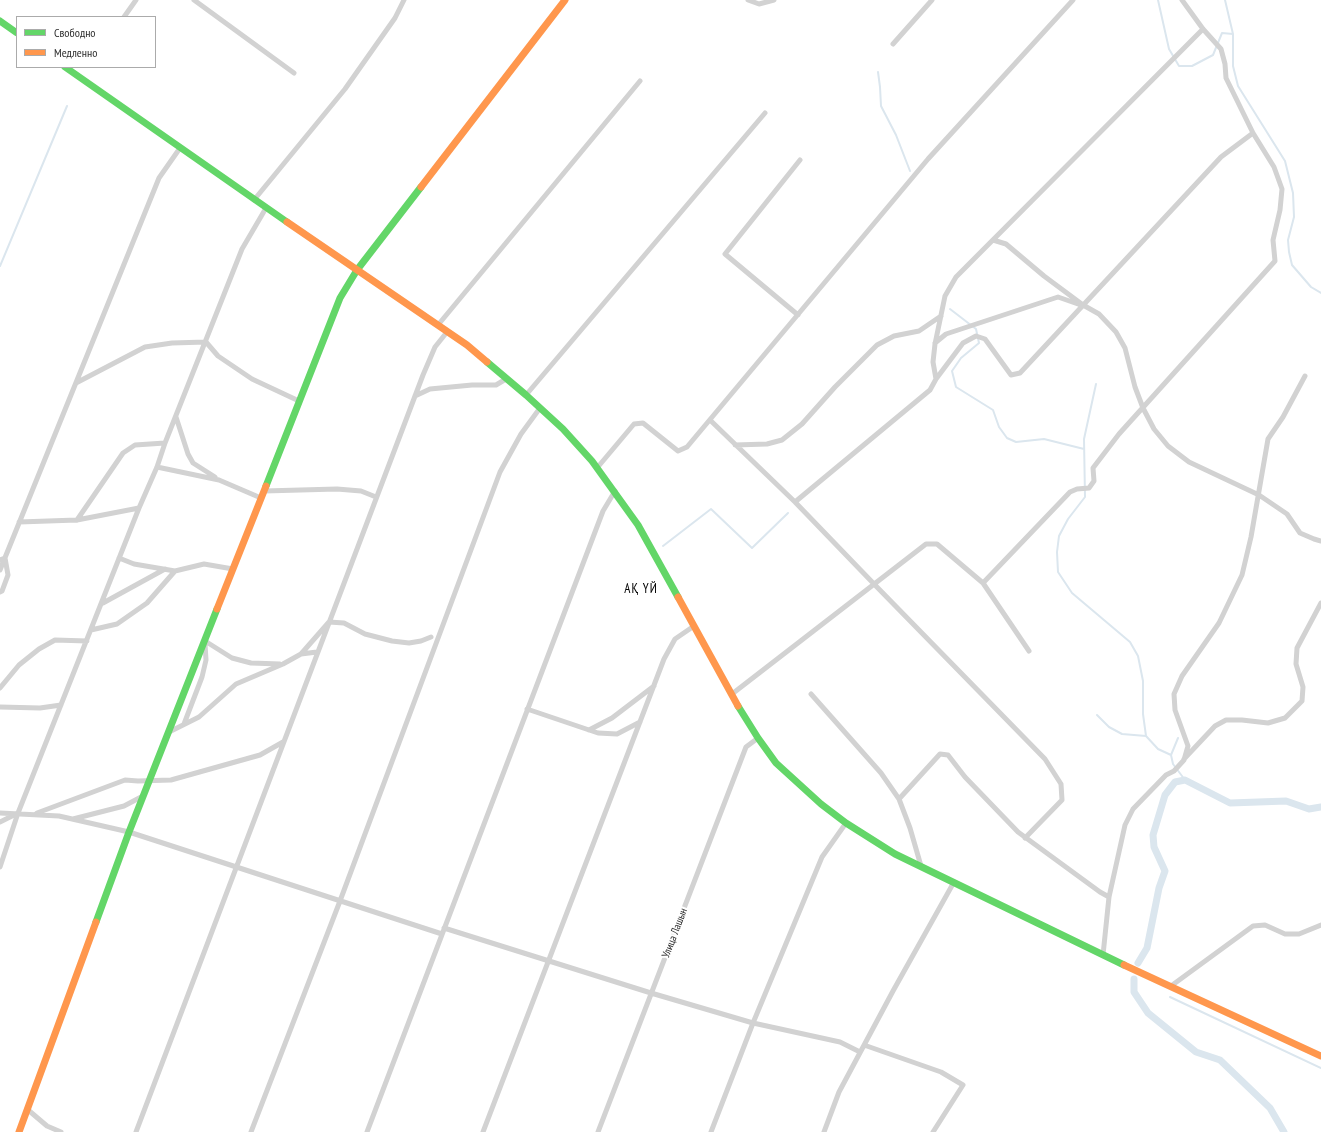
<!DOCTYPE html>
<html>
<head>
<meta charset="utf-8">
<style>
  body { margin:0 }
  #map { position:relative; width:1321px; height:1132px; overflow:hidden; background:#fff; font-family:"PT Sans Narrow",sans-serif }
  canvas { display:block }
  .legend { position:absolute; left:16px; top:16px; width:140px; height:52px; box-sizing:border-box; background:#fff; border:1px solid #ababab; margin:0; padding:5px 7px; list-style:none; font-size:12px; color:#2d2d2d }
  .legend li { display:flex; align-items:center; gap:8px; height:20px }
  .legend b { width:20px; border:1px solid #ababab }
</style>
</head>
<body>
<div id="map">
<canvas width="1321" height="1132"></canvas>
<ul class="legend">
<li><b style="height:5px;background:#63d668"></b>Свободно</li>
<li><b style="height:5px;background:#ff974d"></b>Медленно</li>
</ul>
</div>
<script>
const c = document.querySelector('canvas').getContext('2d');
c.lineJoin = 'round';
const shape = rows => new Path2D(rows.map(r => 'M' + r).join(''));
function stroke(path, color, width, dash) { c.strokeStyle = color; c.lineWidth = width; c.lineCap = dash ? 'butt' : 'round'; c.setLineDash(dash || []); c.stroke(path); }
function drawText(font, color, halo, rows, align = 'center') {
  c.font = font + ' "PT Sans Narrow",sans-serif'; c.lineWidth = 4; c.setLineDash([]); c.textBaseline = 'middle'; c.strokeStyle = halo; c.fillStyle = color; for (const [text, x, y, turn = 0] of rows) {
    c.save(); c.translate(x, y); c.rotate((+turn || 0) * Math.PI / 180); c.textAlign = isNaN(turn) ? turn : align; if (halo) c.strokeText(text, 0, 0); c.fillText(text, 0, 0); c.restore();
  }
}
const stream = shape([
  [1158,0,1169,49,1179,66,1192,66,1213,55,1222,33,1233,34],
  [1225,0,1233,34,1233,66,1238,86,1285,161,1293,193,1294,217,1288,240,1289,252,1292,265,1311,287,1321,293],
  [878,72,880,87,881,106,896,135,910,171],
  [0,266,67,106],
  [950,309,976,329,979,343,961,358,952,371,956,387,993,410,999,427,1007,438,1016,442,1044,439,1084,449],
  [1096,384,1084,439,1085,497,1068,519,1059,536,1057,552,1058,572,1072,593,1130,642,1138,656,1143,681,1143,714,1146,736,1158,749,1171,755],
  [663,546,711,509,752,548,788,513],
  [1097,715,1109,727,1122,734,1146,736],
  [1178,738,1171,755,1173,764,1185,780],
  [1170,997,1321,1068]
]);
const canal = shape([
  [1138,963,1147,948,1159,888,1165,871,1154,847,1153,835,1165,795,1175,782,1185,780,1230,803,1286,801,1309,809,1321,807],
  [1134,979,1134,992,1148,1013,1196,1052,1220,1060,1270,1108,1284,1132]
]);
const street = shape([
  [194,0,294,73],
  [748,0,759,4,774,0],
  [124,17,136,0],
  [893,44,932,0],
  [254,200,345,89,395,18,404,0],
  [993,240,1006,244,1044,276,1083,305,1099,314,1116,332,1125,348,1135,387,1143,408,1154,429,1168,446,1189,462,1259,495,1287,514,1300,533,1314,539,1321,541],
  [798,315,725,254,800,160],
  [438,325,640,81],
  [935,343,946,334,1058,297,1078,304],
  [936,379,963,343,976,336,985,339,1011,375,1020,373,1221,157,1253,133],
  [76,383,145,347,172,343,206,342,218,356,252,379,299,401],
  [526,395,765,113],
  [415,396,430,389,472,385,496,385,506,379],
  [176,417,188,454,193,463,215,477],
  [710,420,795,502,874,584,1045,759,1061,784,1062,800,1025,838],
  [735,445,767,444,782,440,802,424,835,387,877,345,894,336,919,331,941,316],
  [157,467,219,480,261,498],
  [597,468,634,424,643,423,678,451,687,447,928,159,1073,0],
  [264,491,337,489,361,491,376,497],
  [795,502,930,390,936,379,933,362,935,344,945,296,956,277,1203,29],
  [77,520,123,453,135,445,165,443],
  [19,522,77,520,139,508],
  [119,558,134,564,175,571],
  [0,560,5,558,8,575,2,591,0,592],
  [0,570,159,178,180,148],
  [983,583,1070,492,1077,489,1089,488,1094,481,1093,468,1119,434,1275,261,1273,240,1280,210,1282,189,1274,167,1253,133,1226,78,1225,64,1221,49,1203,29,1182,0],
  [103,603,165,569],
  [91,630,117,624,147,603,175,571,204,564,233,569],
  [205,641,232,658,251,663,280,664],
  [301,654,317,652],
  [0,688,19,665,39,649,55,640,87,641],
  [732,694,926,544,937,544,983,583,1029,651],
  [811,694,881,773,899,799,910,828,921,866],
  [0,707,40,708,61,705],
  [527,709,598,733,617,734,640,722],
  [184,724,202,677,206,660,205,644],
  [589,730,612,718,654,686],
  [169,732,199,717,236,684,283,664,301,654,329,622,344,623,365,634,392,641,409,643,421,641,431,637],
  [1184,759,1215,726,1226,720,1242,720,1268,723,1285,718,1302,701,1303,687,1296,664,1297,648,1321,603],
  [899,799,940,754,948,755,965,777,1018,832,1100,892,1109,897],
  [0,813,59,816,129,832,442,934],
  [37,813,125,780,138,781,171,780,260,755,283,742],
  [73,819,124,806,143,796],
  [0,822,18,813],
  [0,867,18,813,139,508,157,467,165,443,242,249,266,208],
  [444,928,651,993,753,1023,840,1042,860,1052],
  [1103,955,1109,897,1125,825,1133,809,1166,775,1174,771,1184,760,1188,746,1175,710,1174,694,1182,676,1219,623,1242,575,1251,537,1268,439,1283,417,1305,376],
  [1171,986,1253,926,1265,925,1285,934,1299,934,1321,925],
  [864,1045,941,1072,963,1085,933,1132],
  [27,1109,47,1126,61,1132],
  [136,1132,423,375,435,347,447,332],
  [251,1132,340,901,500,472,521,434,540,408],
  [367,1132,603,511,615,491],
  [483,1132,664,659,675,639,694,626],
  [598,1132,746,747,758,738],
  [711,1132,753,1023,822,857,846,823],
  [824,1132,839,1092,893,991,954,882]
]);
const fast = shape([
  [0,21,17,33],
  [65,67,287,222],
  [487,362,526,395,563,429,592,461,638,525,678,597],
  [266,486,340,298,357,270,421,187],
  [738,706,758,738,776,763,821,804,846,823,895,854,1124,965],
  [96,922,129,832,217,609]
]);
const slow = shape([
  [421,187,565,0],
  [287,222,467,345,487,362],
  [678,597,738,706],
  [217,609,266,486],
  [1124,965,1321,1056],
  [19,1132,96,922]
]);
const streetNames = [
  ["Улица Лашын",675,933,-69]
];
const quarterNames = [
  ["АҚ ҮЙ",641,589]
];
stroke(stream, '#dbe6ee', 2);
stroke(canal, '#dbe6ee', 7);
stroke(street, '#d2d2d2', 5);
stroke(fast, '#63d668', 7);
stroke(slow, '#ff974d', 7);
drawText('11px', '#2d2d2d', '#fff', streetNames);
c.letterSpacing = '1px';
drawText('13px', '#000', '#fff', quarterNames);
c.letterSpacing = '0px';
</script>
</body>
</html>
